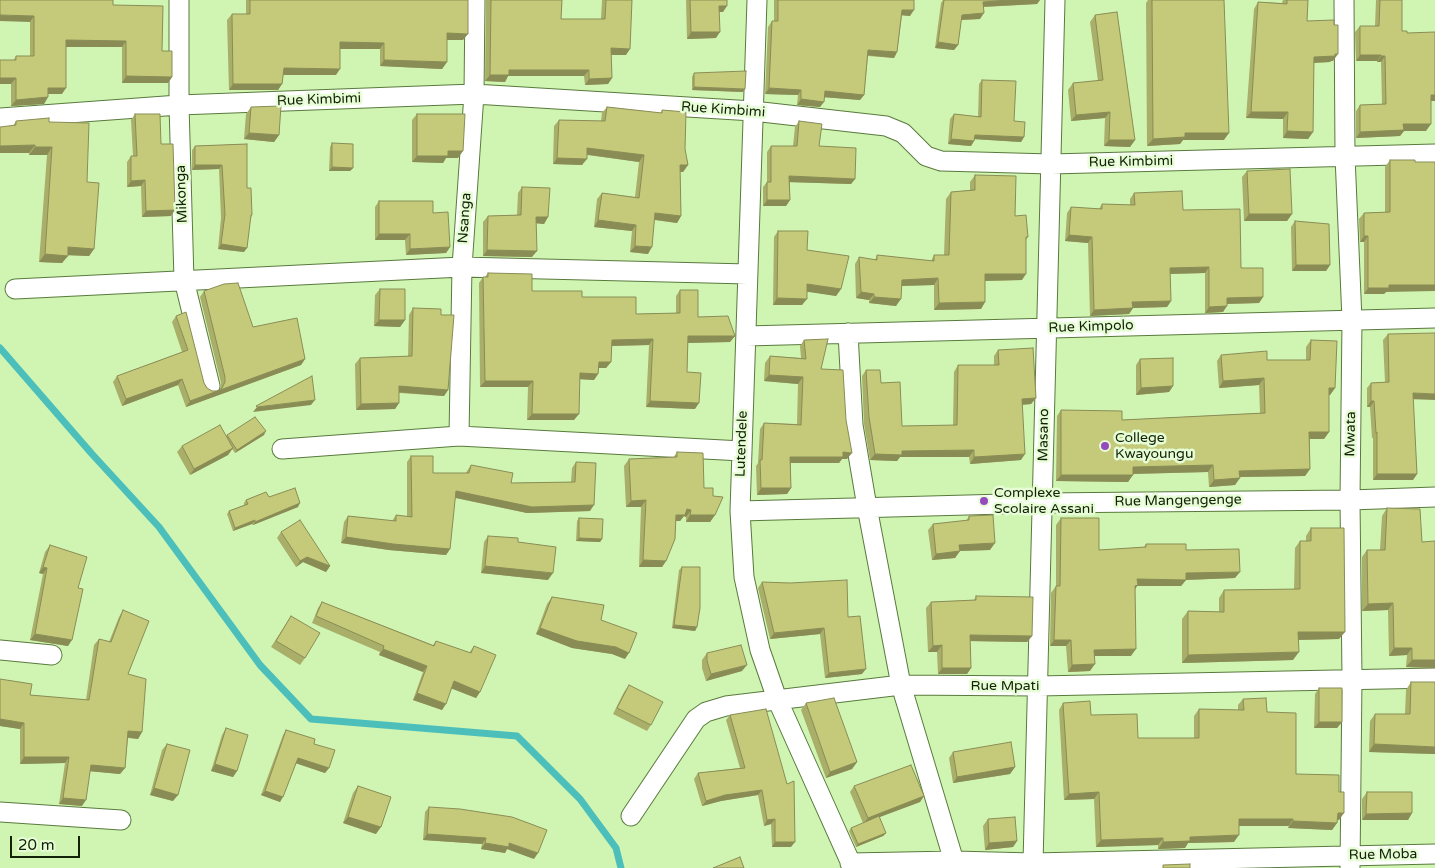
<!DOCTYPE html>
<html>
<head>
<meta charset="utf-8">
<style>
  body { margin:0 }
  #map { position:relative; width:1435px; height:868px; overflow:hidden; background:#d0f5b3; font-family:"Varela Round",sans-serif }
  canvas { display:block }
  .scale { position:absolute; left:10px; top:836px; width:70px; height:22px; box-sizing:border-box; border:2px solid #132107; border-top:0; padding-left:6px; font-size:15px; line-height:18px; white-space:nowrap; color:#132107; -webkit-text-stroke:4px #e6fdd6; paint-order:stroke }
</style>
</head>
<body>
<div id="map">
<canvas width="1435" height="868"></canvas>
<div class="scale">20 m</div>
</div>
<script>
const c = document.querySelector('canvas').getContext('2d');
c.lineJoin = 'round';
const shape = rows => new Path2D(rows.map(r => 'M' + r).join(''));
function stroke(path, color, width, dash) { c.strokeStyle = color; c.lineWidth = width; c.lineCap = dash ? 'butt' : 'round'; c.setLineDash(dash || []); c.stroke(path); }
function paint(path, color) { c.fillStyle = color; c.fill(path, 'evenodd'); }
function drawText(font, color, halo, rows, align = 'center') {
  c.font = font + ' "Varela Round",sans-serif'; c.lineWidth = 5; c.setLineDash([]); c.textBaseline = 'middle'; c.strokeStyle = halo; c.fillStyle = color; for (const [text, x, y, turn = 0] of rows) {
    c.save(); c.translate(x, y); c.rotate((+turn || 0) * Math.PI / 180); c.textAlign = isNaN(turn) ? turn : align; if (halo) c.strokeText(text, 0, 0); c.fillText(text, 0, 0); c.restore();
  }
}
const stream = shape([
  [0,348,92,454,159,527,260,665,311,719,517,736,580,799,616,848,621,868]
]);
const street = shape([
  [179,0,179,105,184,280,210,386],
  [757,0,740,511,744,577,760,650,777,699,853,868],
  [1344,0,1345,156,1352,320,1350,500,1352,679,1350,868],
  [0,118,179,105,474,94,753,111,886,126,903,133,926,156,941,161,1051,164,1435,154],
  [15,289,462,267,748,274],
  [848,333,853,425,867,507,901,685,956,868],
  [746,336,1435,318],
  [459,436,462,267,474,94,475,0],
  [282,449,459,436,742,451],
  [740,511,1043,503,1350,500,1435,497],
  [0,650,52,655],
  [0,812,121,820],
  [631,816,696,719,706,712,726,706,901,685,1038,686,1435,678],
  [850,863,954,861,1033,863,1435,854],
  [1037,868,1033,863,1055,0]
]);
const wall = shape([
  [0,0,113,5,162,51,172,77,168,83,122,83,122,47,66,47,62,94,48,94,48,97,44,104,11,106,11,84,0,84,16,56,30,56,30,22],
  [246,0,468,0,463,40,447,40,447,62,442,69,380,66,380,49,340,49,336,75,283,75,282,84,278,90,229,90,227,20,232,14,246,14],
  [486,0,562,0,561,19,601,19,602,0,632,0,626,55,611,55,612,78,608,84,585,85,584,76,508,76,505,82,485,81],
  [686,0,727,0,723,12,719,12,716,38,687,39],
  [774,0,914,0,910,16,902,15,897,52,894,58,868,56,864,95,860,100,825,97,820,107,797,105,798,95,765,94,768,27,772,21,774,21],
  [943,0,1040,0,1037,4,983,7,980,19,961,20,958,45,954,50,935,48,941,3],
  [1148,0,1224,0,1224,140,1183,140,1180,144,1147,146,1146,3],
  [1283,0,1308,0,1307,21,1333,61,1331,61,1330,62,1314,63,1313,132,1308,139,1283,138,1283,119,1246,118,1254,9,1258,2,1282,3],
  [1376,0,1402,0,1402,31,1407,33,1435,101,1431,101,1426,131,1404,131,1400,136,1356,138,1356,111,1360,105,1382,104,1381,62,1377,62,1377,61,1356,61,1355,32,1360,26,1375,26],
  [1095,15,1135,140,1130,147,1104,146,1105,118,1071,121,1068,90,1073,83,1098,81,1090,22],
  [694,73,743,92,692,90,692,77],
  [982,80,1014,121,1024,137,1021,142,974,139,974,141,971,146,948,144,950,119,954,114,978,117,979,84],
  [251,107,279,135,274,142,244,139,246,114],
  [607,107,661,113,662,110,685,149,688,165,683,172,680,172,681,216,677,223,654,220,648,254,630,252,632,231,594,227,597,199,602,193,635,197,639,162,587,155,582,165,553,164,554,126,559,120,601,121,602,113],
  [135,114,161,144,171,216,142,217,141,186,127,187,127,162,131,156,133,156,131,120],
  [417,114,458,158,446,158,443,163,412,162,412,120],
  [16,121,49,122,87,182,94,249,89,256,68,255,62,263,39,262,47,155,29,155,29,153,13,126],
  [799,121,819,146,855,179,851,184,790,182,790,200,786,206,763,206,763,187,767,182,767,152,771,146,793,146,795,127],
  [332,143,353,168,350,171,329,171,330,147],
  [247,144,247,188,252,215,251,218,244,252,218,249,221,218,219,169,192,170,192,150,195,146],
  [1390,160,1415,162,1386,292,1384,294,1364,294,1364,242,1360,242,1359,219,1364,213,1385,212,1385,167],
  [1247,171,1292,214,1287,221,1244,221,1242,177],
  [975,175,1015,216,1028,237,1026,240,1022,280,985,281,985,302,981,309,934,310,934,285,902,286,896,306,869,303,869,300,856,298,855,264,859,257,875,260,877,255,931,261,934,255,944,255,946,199,951,192,970,190,970,182],
  [522,187,548,217,544,224,536,223,532,257,483,256,483,222,488,216,517,215,518,193],
  [1134,193,1183,210,1241,268,1263,297,1259,303,1227,304,1223,312,1205,313,1205,273,1170,274,1171,301,1167,307,1133,308,1129,314,1090,316,1088,243,1065,241,1067,213,1071,207,1099,209,1102,204,1130,205,1130,199],
  [379,201,433,213,450,247,446,253,406,255,405,240,375,240,375,207],
  [1295,221,1330,265,1326,271,1292,271,1291,227],
  [778,231,807,250,841,289,836,296,807,291,802,305,773,305,774,237],
  [488,273,532,291,582,297,636,314,676,313,676,296,680,290,698,317,735,336,730,342,688,343,687,372,695,409,646,407,649,345,612,346,611,362,606,368,599,368,598,374,594,380,580,379,574,420,527,420,528,387,480,387,479,283,483,277,485,277],
  [380,289,405,320,400,327,374,326,375,295],
  [204,291,253,327,305,359,301,365,186,407,178,385,122,406,113,382,117,376,182,352,172,322,176,316,204,383,207,388,212,391,217,391,221,388,221,383,200,297],
  [413,308,441,315,448,390,444,396,399,393,399,403,395,409,356,410,355,364,360,358,408,356,409,315],
  [1388,334,1413,399,1417,474,1413,480,1373,480,1373,438,1372,438,1370,407,1367,407,1367,388,1371,383,1385,382,1383,340],
  [804,340,821,369,847,459,842,459,839,463,791,463,791,488,787,494,757,495,756,466,758,463,760,429,764,423,797,424,798,384,764,381,765,363,770,356,801,358,800,346],
  [1311,340,1335,388,1330,395,1329,395,1329,432,1324,439,1310,439,1310,469,1305,476,1240,477,1235,485,1209,487,1208,472,1133,474,1128,482,1056,481,1057,416,1061,410,1122,420,1260,413,1259,385,1219,388,1217,361,1221,355,1267,360,1306,360,1306,347],
  [998,350,1036,398,1031,404,1022,405,1021,460,970,464,969,457,900,457,897,461,870,460,864,424,862,376,866,370,881,383,902,426,953,425,954,372,958,365,994,365,994,356],
  [1140,359,1173,386,1169,392,1136,395,1136,365],
  [227,435,264,435,235,453,232,449,228,455,190,475,177,452,182,446,226,436],
  [677,452,704,488,713,496,715,515,710,522,686,522,686,517,684,516,680,521,676,521,666,561,662,567,639,567,641,507,626,507,624,466,629,459,673,458],
  [411,456,433,473,466,473,467,471,471,465,511,483,571,482,572,468,576,462,590,511,527,513,455,498,450,549,446,555,389,550,341,543,344,522,348,516,392,521,396,515,407,517,407,462],
  [269,497,298,507,253,525,252,524,233,531,227,514,229,511,244,505,244,503,246,500],
  [1387,508,1422,542,1435,668,1406,667,1407,655,1389,656,1388,610,1362,611,1362,557,1367,550,1380,550,1382,516],
  [969,516,990,550,960,551,955,558,932,560,928,530,933,524,966,521],
  [579,518,602,539,600,542,576,541,577,521],
  [1061,518,1099,550,1144,547,1146,544,1186,550,1235,578,1186,580,1181,586,1137,586,1135,590,1131,656,1094,656,1090,671,1068,672,1066,646,1050,646,1051,593,1056,586,1056,525],
  [1311,528,1339,639,1299,640,1293,660,1182,663,1182,619,1188,611,1219,612,1219,598,1224,590,1294,589,1295,548,1300,541,1306,541,1306,536],
  [281,532,330,566,326,572,303,562,296,567,277,538],
  [488,536,518,542,548,580,481,573,484,542],
  [50,545,78,588,68,646,30,640,43,574,39,573,45,552],
  [682,567,697,627,695,631,672,628,679,570],
  [762,582,848,617,862,674,825,678,820,634,770,639,758,588],
  [976,596,1032,636,1027,642,970,641,971,668,967,674,938,674,937,652,928,652,926,608,931,602,974,600],
  [552,597,601,620,625,659,612,654,572,648,536,634,547,604],
  [322,602,433,645,436,641,469,653,474,646,480,692,476,698,452,688,442,710,413,700,423,672,379,655,380,652,312,623,318,608],
  [123,610,128,674,142,732,138,739,128,738,125,768,120,774,90,771,82,806,59,804,65,763,20,764,20,729,0,726,0,679,30,695,86,700,94,645,99,639,109,642,119,617],
  [291,616,305,658,300,665,271,647],
  [707,653,742,671,706,681,702,668,702,660],
  [1411,682,1435,754,1369,752,1370,721,1375,714,1405,714,1406,690],
  [629,685,651,725,647,731,613,714,624,692],
  [1319,688,1342,722,1337,728,1314,728,1315,694],
  [1243,699,1267,712,1296,774,1339,792,1339,820,1337,820,1337,823,1332,830,1288,828,1289,826,1239,826,1234,842,1188,843,1185,848,1158,849,1158,845,1096,847,1094,799,1064,800,1059,710,1063,703,1138,738,1194,738,1194,716,1199,709,1238,710,1238,705],
  [806,703,857,762,852,769,826,778,801,710],
  [730,715,791,847,772,847,771,824,764,826,758,795,721,801,702,806,694,779,698,773,740,768,726,720],
  [226,728,237,771,233,777,211,771,222,735],
  [286,730,314,744,329,768,325,773,296,763,280,802,261,795,283,735],
  [167,744,173,801,150,795,162,750],
  [953,752,1015,767,1010,774,953,783,949,758],
  [358,786,376,834,343,823,353,793],
  [854,786,924,796,920,802,879,817,886,833,883,836,856,847,849,831,851,828,863,823,850,792],
  [1367,792,1412,813,1408,820,1362,820,1362,799],
  [429,807,534,859,507,849,505,853,481,849,482,844,423,840,425,812],
  [988,819,1017,841,1013,847,985,850,983,826]
]);
const shadedWall = shape([
  [1008,0,1040,0,1037,4,979,7,983,2],
  [719,6,727,6,723,12,715,12],
  [902,10,914,10,910,16,898,15],
  [984,13,980,19,958,20,962,15],
  [0,15,34,16,30,22,0,21],
  [691,32,720,32,716,38,687,39],
  [447,33,468,34,463,40,443,40],
  [66,40,126,41,122,47,62,47],
  [340,42,384,43,380,49,336,49],
  [938,42,958,45,954,50,935,48],
  [611,48,630,49,626,55,606,55],
  [868,50,897,52,894,58,865,55],
  [1338,54,1333,61,1331,61,1330,62,1310,63,1314,57],
  [1360,55,1381,55,1377,61,1356,61],
  [1381,56,1385,56,1381,62,1377,62],
  [384,60,447,62,442,69,380,66],
  [284,68,340,69,336,75,279,75],
  [509,70,589,70,584,76,508,76,505,82,485,81,490,75],
  [126,76,172,77,168,83,122,83],
  [0,78,16,78,11,84,0,84],
  [612,78,608,84,585,85,589,79],
  [233,84,282,84,278,90,229,90],
  [694,87,745,89,743,92,692,90],
  [48,88,66,88,62,94,44,94],
  [769,88,801,90,798,95,765,94],
  [825,91,864,95,860,100,821,97],
  [1431,95,1435,95,1435,101,1426,101],
  [48,97,44,104,11,106,16,100],
  [801,99,824,102,820,107,797,105],
  [1110,112,1105,118,1071,121,1076,115],
  [1251,112,1288,112,1283,119,1246,118],
  [1403,124,1431,124,1426,131,1404,131,1400,136,1356,138,1360,132],
  [1287,131,1313,132,1308,139,1283,138],
  [249,133,279,135,274,142,244,139],
  [1185,133,1229,133,1224,140,1183,140,1180,144,1147,146,1153,139],
  [975,135,1024,137,1021,142,972,139],
  [951,139,974,141,971,146,948,144],
  [1109,140,1135,140,1130,147,1104,146],
  [35,145,29,153,0,153,0,146],
  [35,147,52,147,47,155,29,155],
  [587,148,644,155,639,162,583,154],
  [448,151,463,151,458,158,446,158,443,163,412,162,417,156],
  [557,158,587,159,582,165,553,164],
  [195,165,222,165,219,169,192,170],
  [680,165,688,165,683,172,675,171],
  [332,167,353,168,350,171,329,171],
  [789,176,855,179,851,184,785,182],
  [145,180,141,186,127,187,131,181],
  [767,200,790,200,786,206,763,206],
  [175,210,171,216,142,217,146,211],
  [655,213,681,216,677,223,650,219],
  [1249,214,1292,214,1287,221,1244,221],
  [536,217,548,217,544,224,532,223],
  [598,220,636,225,632,231,594,227],
  [379,234,410,234,405,240,375,240],
  [1069,235,1092,237,1088,243,1065,241],
  [1364,236,1368,236,1364,242,1360,242],
  [221,244,247,248,244,252,218,249],
  [635,246,652,247,648,254,630,252],
  [68,247,94,249,89,256,63,255],
  [450,247,446,253,406,255,410,249],
  [487,250,537,251,532,257,483,256],
  [45,254,68,256,62,263,39,262],
  [1296,265,1330,265,1326,271,1292,271],
  [1209,267,1205,273,1166,274,1170,268],
  [985,274,1026,274,1022,280,980,281],
  [938,278,934,285,898,286,902,280],
  [807,284,841,289,836,296,802,291],
  [1389,285,1435,285,1435,291,1386,292,1384,294,1364,294,1368,288],
  [861,292,874,294,869,300,856,298],
  [874,297,901,299,896,306,869,303],
  [1263,297,1259,303,1223,304,1227,298],
  [777,298,807,299,802,305,773,305],
  [1171,301,1167,307,1133,308,1129,314,1090,316,1094,310,1132,302],
  [985,302,981,309,934,310,939,303],
  [1227,306,1223,312,1205,313,1209,307],
  [379,320,405,320,400,327,374,326],
  [688,336,735,336,730,342,683,343],
  [653,339,649,345,608,346,612,340],
  [305,359,301,365,186,407,190,401],
  [599,362,611,362,606,368,595,368],
  [580,373,598,374,594,380,576,379],
  [769,375,803,377,798,384,764,381],
  [1264,378,1259,385,1219,388,1223,381],
  [182,379,178,385,122,406,126,399],
  [485,381,533,381,528,387,480,387],
  [399,386,448,390,444,396,395,392],
  [1173,386,1169,392,1136,395,1141,388],
  [1329,388,1335,388,1330,395,1324,395],
  [1413,393,1435,394,1435,400,1408,399],
  [1036,398,1031,404,1017,405,1022,399],
  [315,400,311,405,253,412,257,407],
  [650,401,699,403,695,409,646,407],
  [1371,401,1374,401,1370,407,1367,407],
  [399,403,395,409,356,410,361,404],
  [532,414,579,414,574,420,527,420],
  [266,431,264,435,235,453,237,450],
  [1309,432,1329,432,1324,439,1305,439],
  [233,448,228,455,190,475,194,469],
  [974,450,969,457,900,457,897,461,870,460,875,454,902,451],
  [843,452,852,453,847,459,842,459,839,463,786,463,790,457],
  [1025,454,1021,460,970,464,974,457],
  [1213,465,1208,472,1128,474,1133,467],
  [1310,469,1305,476,1235,477,1239,471],
  [1377,474,1417,474,1413,480,1373,480],
  [1061,475,1133,475,1128,482,1056,481],
  [1240,478,1235,485,1209,487,1214,480],
  [761,488,791,488,787,494,757,495],
  [456,491,594,505,590,511,527,513,452,497],
  [646,500,641,507,626,507,631,501],
  [300,503,298,507,253,525,255,522],
  [687,509,691,510,686,517,684,516,680,521,671,521,676,515],
  [690,515,715,515,710,522,686,522],
  [255,520,252,524,233,531,235,528],
  [346,537,450,549,446,555,389,550,341,543],
  [579,538,602,539,600,542,576,541],
  [995,543,990,550,955,551,959,545],
  [960,551,955,558,932,560,936,554],
  [307,557,330,566,326,572,303,562,296,567,300,561],
  [643,560,666,561,662,567,639,567],
  [485,566,553,573,548,580,481,573],
  [43,567,47,568,43,574,39,573],
  [1240,572,1235,578,1184,580,1186,580,1181,586,1137,586,1133,592,1137,579,1186,573],
  [1393,603,1388,610,1362,611,1368,604],
  [674,625,697,627,695,631,672,628],
  [540,628,616,647,629,653,625,659,612,654,572,648,536,634],
  [824,628,820,634,770,639,774,633],
  [1298,632,1345,632,1339,639,1293,640],
  [35,634,72,640,68,646,30,640],
  [970,635,1032,636,1027,642,966,641],
  [1054,640,1071,640,1066,646,1050,646],
  [942,645,937,652,928,652,933,646],
  [1394,648,1412,648,1407,655,1389,656],
  [383,649,427,666,423,672,379,655],
  [1136,649,1131,656,1089,656,1094,650],
  [1299,652,1293,660,1182,663,1188,655],
  [1412,660,1435,660,1435,668,1406,667],
  [1095,664,1090,671,1068,672,1072,665],
  [747,665,742,671,706,681,711,674],
  [942,668,971,668,967,674,938,674],
  [866,669,862,674,825,678,829,673],
  [454,681,480,692,476,698,450,688],
  [417,693,446,704,442,710,413,700],
  [0,719,24,723,20,729,0,726],
  [1319,722,1342,722,1337,728,1314,728],
  [128,731,142,732,138,739,124,737],
  [1374,744,1435,747,1435,754,1369,752],
  [24,757,69,757,65,763,20,764],
  [298,758,329,768,325,773,295,763],
  [857,762,852,769,826,778,830,772],
  [215,764,237,771,233,777,211,771],
  [91,765,125,768,120,774,87,771],
  [1015,767,1010,774,953,783,957,777],
  [154,788,178,795,173,801,150,795],
  [762,790,758,795,721,801,702,806,706,801,725,795],
  [265,791,283,797,280,802,261,795],
  [1099,792,1094,799,1064,800,1069,794],
  [924,796,920,802,864,823,868,818],
  [63,798,86,800,82,806,59,804],
  [1338,813,1344,813,1339,820,1333,820],
  [1412,813,1408,820,1362,820,1366,814],
  [348,817,381,827,376,834,343,823],
  [775,819,771,824,764,826,767,820],
  [1239,819,1293,819,1289,826,1234,826],
  [1293,821,1337,823,1332,830,1288,828],
  [886,833,883,836,856,847,858,844],
  [427,834,486,838,482,844,423,840],
  [1239,835,1234,842,1188,843,1185,848,1158,849,1163,842,1190,837],
  [1163,838,1158,845,1096,847,1101,840],
  [1017,841,1013,847,985,850,989,843],
  [775,842,795,842,791,847,772,847],
  [485,843,509,843,538,853,534,859,507,849,505,853,481,849]
]);
const building = shape([
  [0,0,113,0,113,5,163,6,162,51,172,51,172,77,126,76,126,41,66,40,66,88,48,88,48,97,16,100,16,78,0,78,0,60,16,60,16,56,34,56,34,16,0,15,0,0],
  [250,0,468,0,468,34,447,33,447,62,384,60,384,43,340,42,340,69,284,68,282,84,233,84,232,14,250,14,250,0],
  [491,0,562,0,561,19,605,19,606,0,632,0,630,49,611,48,612,78,589,79,589,70,509,70,509,75,490,75,491,0],
  [690,0,727,0,727,6,719,6,720,32,691,32,690,0],
  [778,0,914,0,914,10,902,10,897,52,868,50,864,95,825,91,824,102,801,99,801,90,769,88,772,21,778,21,778,0],
  [944,0,1008,0,983,2,984,13,962,15,958,45,938,42,944,0],
  [1152,0,1224,0,1229,133,1185,133,1185,137,1153,139,1152,0],
  [1287,0,1308,0,1307,21,1334,20,1334,25,1338,25,1338,54,1335,54,1335,56,1314,57,1313,132,1287,131,1288,112,1251,112,1258,2,1287,4,1287,0],
  [1380,0,1402,0,1402,31,1407,31,1407,33,1435,32,1435,95,1431,95,1431,124,1403,124,1404,130,1360,132,1360,105,1386,104,1385,56,1381,56,1381,55,1360,55,1360,26,1379,26,1380,0],
  [1117,12,1135,140,1109,140,1110,112,1076,115,1073,83,1103,80,1095,15,1117,12],
  [746,71,745,89,694,87,694,73,746,71],
  [982,80,1016,81,1014,121,1025,122,1024,137,975,135,974,141,951,139,954,114,981,117,982,80],
  [281,106,279,135,249,133,251,107,281,106],
  [607,107,662,113,662,110,686,112,685,149,688,165,680,165,681,216,655,213,652,247,635,246,636,225,598,220,602,193,639,198,644,155,587,148,587,159,557,158,559,120,605,121,607,107],
  [135,114,160,114,161,144,173,144,175,210,146,211,145,180,131,181,131,156,137,156,135,114],
  [417,114,465,114,463,151,448,151,448,156,417,156,417,114],
  [49,118,49,122,89,123,87,182,99,183,94,249,68,247,68,256,45,254,52,147,35,147,35,145,0,146,0,127,16,125,16,121,49,118],
  [799,121,822,124,819,146,856,148,855,179,789,176,790,200,767,200,767,182,771,182,771,146,797,146,799,121],
  [332,143,353,144,353,168,332,167,332,143],
  [247,144,247,188,251,188,252,215,251,215,247,248,221,244,225,214,222,165,195,165,195,146,247,144],
  [1390,160,1415,160,1415,162,1435,162,1435,285,1389,285,1389,288,1368,288,1368,236,1364,236,1364,213,1390,212,1390,160],
  [1290,169,1292,214,1249,214,1247,171,1290,169],
  [975,175,1016,176,1015,216,1026,215,1028,237,1026,237,1026,274,985,274,985,302,939,303,938,278,902,280,901,299,874,297,874,294,861,292,859,257,877,260,877,255,934,261,934,255,949,255,951,192,975,190,975,175],
  [522,187,550,188,548,217,536,217,537,251,487,250,488,216,521,215,522,187],
  [1182,191,1183,210,1240,209,1241,268,1263,268,1263,297,1227,298,1227,306,1209,307,1209,267,1170,268,1171,301,1132,302,1133,308,1094,310,1092,237,1069,235,1071,207,1102,209,1102,204,1135,205,1134,193,1182,191],
  [379,201,433,201,433,213,448,212,450,247,410,249,410,234,379,234,379,201],
  [1295,221,1329,224,1330,265,1296,265,1295,221],
  [778,231,808,231,807,250,849,256,841,289,807,284,807,299,777,298,778,231],
  [488,273,532,274,532,291,582,291,582,297,636,297,636,314,680,313,680,290,698,290,698,317,728,316,735,336,688,336,687,372,701,373,699,403,650,401,653,339,612,340,611,362,599,362,598,374,580,373,579,414,532,414,533,381,485,381,483,277,488,277,488,273],
  [238,283,253,327,297,318,305,359,190,401,182,379,126,399,117,376,188,350,176,316,186,312,204,383,207,388,212,391,217,391,222,388,225,382,225,377,204,291,224,284,238,283],
  [380,289,405,289,405,320,379,320,380,289],
  [413,308,441,309,441,315,454,315,448,390,399,386,399,403,361,404,360,358,412,356,413,308],
  [1435,333,1435,394,1413,393,1417,474,1377,474,1377,432,1376,433,1374,401,1371,401,1371,383,1389,382,1388,334,1435,333],
  [828,339,821,369,843,370,846,420,852,453,843,452,843,457,790,457,791,488,761,488,760,460,762,460,764,423,801,425,803,377,769,375,770,356,806,359,804,340,828,339],
  [1311,340,1337,341,1335,388,1329,388,1329,432,1309,432,1310,469,1239,471,1240,478,1214,480,1213,465,1133,467,1133,475,1061,475,1061,410,1122,411,1122,420,1265,413,1264,378,1223,381,1221,355,1267,351,1267,360,1310,360,1311,340],
  [1033,348,1036,398,1022,399,1025,454,974,457,974,450,902,451,902,455,875,454,869,417,866,370,880,370,881,383,900,382,902,426,957,425,958,365,999,365,998,350,1033,348],
  [1173,358,1173,386,1141,388,1140,359,1173,358],
  [312,376,315,400,257,407,256,406,312,376],
  [255,417,266,431,237,450,227,435,255,417],
  [220,425,233,448,194,469,182,446,220,425],
  [677,452,703,453,704,488,713,488,713,496,723,497,715,515,690,515,691,510,687,509,685,515,676,515,675,539,666,561,643,560,646,500,631,501,629,459,677,457,677,452],
  [411,456,433,456,433,473,469,473,471,465,513,473,511,483,575,482,576,462,596,463,594,505,532,507,456,491,450,549,393,544,346,537,348,516,396,521,396,515,412,517,411,456],
  [295,488,300,503,255,522,255,520,235,528,229,511,248,504,246,500,266,492,269,497,295,488],
  [1387,508,1420,509,1422,542,1435,541,1435,660,1412,660,1412,648,1394,648,1393,603,1368,604,1367,550,1385,550,1387,508],
  [993,515,995,543,959,545,960,551,936,554,933,524,969,520,969,516,993,515],
  [579,518,603,519,602,539,579,538,579,518],
  [1061,518,1099,518,1099,550,1146,547,1146,544,1186,544,1186,550,1239,549,1240,572,1186,573,1186,580,1137,579,1138,585,1135,586,1136,649,1094,650,1095,664,1072,665,1071,640,1054,640,1056,586,1060,586,1061,518],
  [300,520,330,566,307,557,300,561,281,532,300,520],
  [1311,528,1344,528,1345,632,1298,632,1299,652,1188,655,1188,611,1224,612,1224,590,1300,589,1300,541,1311,541,1311,528],
  [488,536,518,538,518,542,556,547,553,573,485,566,488,536],
  [50,545,87,557,78,588,83,589,72,640,35,634,47,568,43,567,50,545],
  [682,567,700,567,700,608,697,627,674,625,682,567],
  [847,580,848,617,860,616,866,669,829,673,824,628,774,633,762,582,790,583,847,580],
  [976,596,1033,597,1032,636,970,635,971,668,942,668,942,645,933,646,931,602,976,600,976,596],
  [552,597,604,605,601,620,637,633,629,653,616,647,577,641,540,628,552,597],
  [322,602,434,646,436,641,471,653,474,646,496,655,480,692,454,681,446,704,417,693,427,666,383,649,384,646,316,616,322,602],
  [123,610,149,621,128,674,146,679,142,732,128,731,125,768,91,765,86,800,63,798,69,757,24,757,24,723,0,719,0,679,32,684,30,695,89,700,99,639,111,642,123,610],
  [291,616,320,633,305,658,276,641,291,616],
  [741,645,747,665,711,674,707,661,707,653,741,645],
  [1411,682,1435,682,1435,747,1374,744,1375,714,1410,714,1411,682],
  [629,685,663,702,651,725,617,708,629,685],
  [1319,688,1342,688,1342,722,1319,722,1319,688],
  [834,698,857,762,830,772,806,703,834,698],
  [1266,698,1267,712,1296,713,1296,774,1339,775,1339,792,1344,792,1344,813,1338,813,1337,823,1293,821,1293,819,1239,819,1239,835,1190,837,1190,841,1163,842,1163,838,1101,840,1099,792,1069,794,1063,703,1090,701,1091,715,1137,714,1138,738,1199,738,1199,709,1244,710,1243,699,1266,698],
  [766,709,787,784,794,781,795,842,775,842,775,819,767,820,762,790,725,795,706,801,698,773,745,768,730,715,766,709],
  [226,728,248,735,237,771,215,764,226,728],
  [286,730,315,739,314,744,335,750,329,768,298,758,283,797,265,791,286,730],
  [1011,742,1015,767,957,777,953,752,1011,742],
  [167,744,190,750,178,795,154,788,167,744],
  [911,765,924,796,868,818,854,786,911,765],
  [358,786,391,797,381,827,348,817,358,786],
  [1367,792,1412,792,1412,813,1366,814,1367,792],
  [429,807,460,809,512,817,547,830,538,853,509,843,509,847,485,843,486,838,427,834,429,807],
  [879,816,886,833,858,844,851,828,879,816],
  [1015,817,1017,841,989,843,988,819,1015,817],
  [740,857,744,868,713,868,740,857],
  [1190,864,1190,868,1163,868,1163,865,1190,864]
]);
const markers = [
  [1105,446,5,"#954bbd"],
  [984,501,5,"#954bbd"]
];
const streetNames = [
  ["Rue Kimbimi",319,100,-2],
  ["Rue Kimbimi",723,110,4],
  ["Rue Kimbimi",1131,162,-1],
  ["Mikonga",182,194,-92],
  ["Nsanga",465,218,-86],
  ["Rue Kimpolo",1091,327,-2],
  ["Mwata",1351,434,-89],
  ["Masano",1044,435,-89],
  ["Lutendele",742,444,-88],
  ["Rue Mangengenge",1178,501,-1],
  ["Rue Mpati",1005,686],
  ["Rue Moba",1383,855,-1]
];
const poiNames = [
  ["College",1115,438],
  ["Kwayoungu",1115,454],
  ["Complexe",994,493],
  ["Scolaire Assani",994,509]
];
stroke(stream, '#4cbfbb', 7);
stroke(street, '#597a3d', 21);
stroke(street, '#fff', 19);
paint(wall, '#a9ae69');
paint(shadedWall, '#898d55');
paint(building, '#c4ca7a');
stroke(building, '#898d55', 1);
for (const [x, y, r, color] of markers) { const dot = new Path2D(); dot.arc(x, y, r, 0, 2 * Math.PI); c.fillStyle = color; c.fill(dot); stroke(dot, '#e6fdd6', 2); }
drawText('14px', '#132107', '#e6fdd6', streetNames);
drawText('14px', '#132107', '#e6fdd6', poiNames, 'left');
</script>
</body>
</html>
